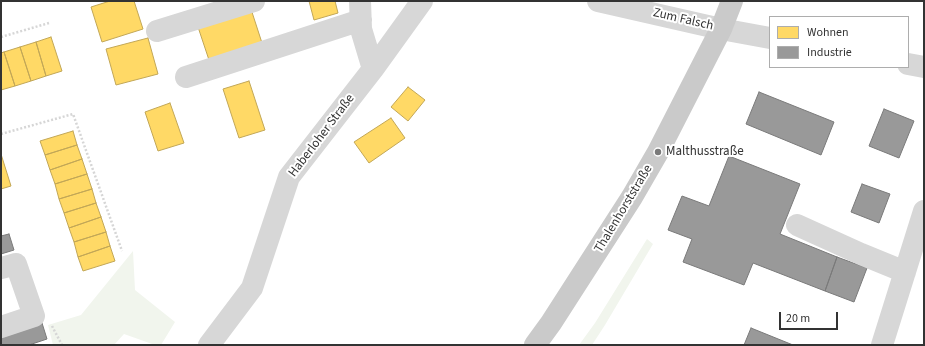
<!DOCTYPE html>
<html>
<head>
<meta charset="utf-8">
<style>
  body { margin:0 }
  #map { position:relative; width:925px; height:346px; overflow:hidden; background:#fff; font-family:"Source Sans 3",sans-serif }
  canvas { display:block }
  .frame { position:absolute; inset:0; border:2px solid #333; pointer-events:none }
  .legend { position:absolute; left:769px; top:16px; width:140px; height:52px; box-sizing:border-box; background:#fff; border:1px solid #adadad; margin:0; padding:5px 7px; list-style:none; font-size:12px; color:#333 }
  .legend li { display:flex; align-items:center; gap:8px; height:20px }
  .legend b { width:20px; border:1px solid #adadad }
  .scale { position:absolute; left:779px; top:312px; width:59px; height:18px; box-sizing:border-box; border:2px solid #333; border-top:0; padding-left:5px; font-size:12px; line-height:14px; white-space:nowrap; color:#333; -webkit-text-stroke:3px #fff; paint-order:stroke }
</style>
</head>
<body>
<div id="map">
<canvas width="925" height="346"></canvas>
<div class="frame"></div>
<ul class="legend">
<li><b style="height:11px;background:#ffd966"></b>Wohnen</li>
<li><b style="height:11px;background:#999"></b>Industrie</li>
</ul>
<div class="scale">20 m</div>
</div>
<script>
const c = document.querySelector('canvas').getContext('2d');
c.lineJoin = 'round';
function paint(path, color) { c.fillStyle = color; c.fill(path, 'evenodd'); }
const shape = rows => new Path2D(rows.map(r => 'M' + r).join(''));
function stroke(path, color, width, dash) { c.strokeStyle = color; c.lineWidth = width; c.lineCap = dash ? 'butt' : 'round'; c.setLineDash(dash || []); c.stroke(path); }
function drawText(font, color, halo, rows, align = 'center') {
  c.font = font + ' "Source Sans 3",sans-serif'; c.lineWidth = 4; c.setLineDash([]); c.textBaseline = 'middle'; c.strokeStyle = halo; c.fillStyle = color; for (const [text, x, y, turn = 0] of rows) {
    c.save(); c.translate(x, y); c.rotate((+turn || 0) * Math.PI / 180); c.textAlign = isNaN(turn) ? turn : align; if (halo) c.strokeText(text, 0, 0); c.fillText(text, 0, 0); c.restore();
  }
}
const green = shape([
  [647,239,653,244,605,325,592,345,579,345,595,323],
  [133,251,135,290,175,322,161,345,155,345,124,334,114,345,53,345,48,325,81,315]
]);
const homes = shape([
  [110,1,134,1,143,29,102,42,91,7,110,1],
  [309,1,335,1,338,13,314,20,309,1],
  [250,6,263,46,210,63,197,24,250,6],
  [51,37,62,71,46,76,36,42,51,37],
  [148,38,158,74,116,85,106,49,148,38],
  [36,42,46,76,31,81,20,47,36,42],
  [20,47,31,81,15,86,4,52,20,47],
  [4,52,15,86,1,90,1,53,4,52],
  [249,81,265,130,239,138,223,89,249,81],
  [408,87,425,100,408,121,391,107,408,87],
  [170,103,184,143,158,151,145,112,170,103],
  [391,118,405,138,369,163,354,142,391,118],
  [73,131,77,145,45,155,40,141,73,131],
  [77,145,82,159,50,170,45,155,77,145],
  [1,154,11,186,1,189,1,154],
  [82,159,87,174,55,184,50,170,82,159],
  [87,174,92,189,59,199,55,184,87,174],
  [92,189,96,203,64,213,59,199,92,189],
  [96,203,101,217,69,228,64,213,96,203],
  [101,217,106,232,74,242,69,228,101,217],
  [106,232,110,246,78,257,74,242,106,232],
  [110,246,115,261,83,271,78,257,110,246]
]);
const industry = shape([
  [759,92,834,122,821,155,746,124,759,92],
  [884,109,914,121,899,158,869,146,884,109],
  [729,156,800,184,780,234,837,257,825,291,753,263,744,285,683,262,692,239,668,230,682,196,709,206,729,156],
  [862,184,890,194,879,223,851,212,862,184],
  [9,234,14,250,1,254,1,236,9,234],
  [837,257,867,268,854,302,825,291,837,257],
  [42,323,47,339,29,345,1,345,1,336,42,323],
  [751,328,793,345,744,345,751,328]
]);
const path = shape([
  [1,37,49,23],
  [1,134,73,114,122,251],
  [52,326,62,345]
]);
const minor = shape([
  [360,1,361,29,373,69],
  [598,1,721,29,770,38],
  [157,31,254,1],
  [908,64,924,67],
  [186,77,361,20],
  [797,225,861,254,905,272],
  [1,268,16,264,34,316,1,327],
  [209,345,252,288,289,177,373,69,422,1],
  [882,345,924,211]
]);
const major = shape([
  [535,345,551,323,632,197,658,152,721,29,732,1]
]);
const markers = [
  [658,152,4,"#7a7a7a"]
];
const streetNames = [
  ["Zum Falsch",683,20,13],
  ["Haberloher Straße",322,136,-53],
  ["Thalenhorststraße",624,209,-59]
];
const poiNames = [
  ["Malthusstraße",666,152]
];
paint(green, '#f1f5ed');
paint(homes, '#ffd966');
stroke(homes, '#c2a757', 1);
paint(industry, '#999');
stroke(industry, '#7a7a7a', 1);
stroke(path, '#d6d6d6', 2.5, [2, 2]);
stroke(minor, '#d7d7d7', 22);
stroke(major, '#cacaca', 22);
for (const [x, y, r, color] of markers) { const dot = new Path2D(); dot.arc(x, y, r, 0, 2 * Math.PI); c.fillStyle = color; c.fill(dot); stroke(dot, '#fff', 1.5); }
drawText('13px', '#333', '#fff', streetNames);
drawText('13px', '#333', '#fff', poiNames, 'left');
</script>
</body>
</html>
